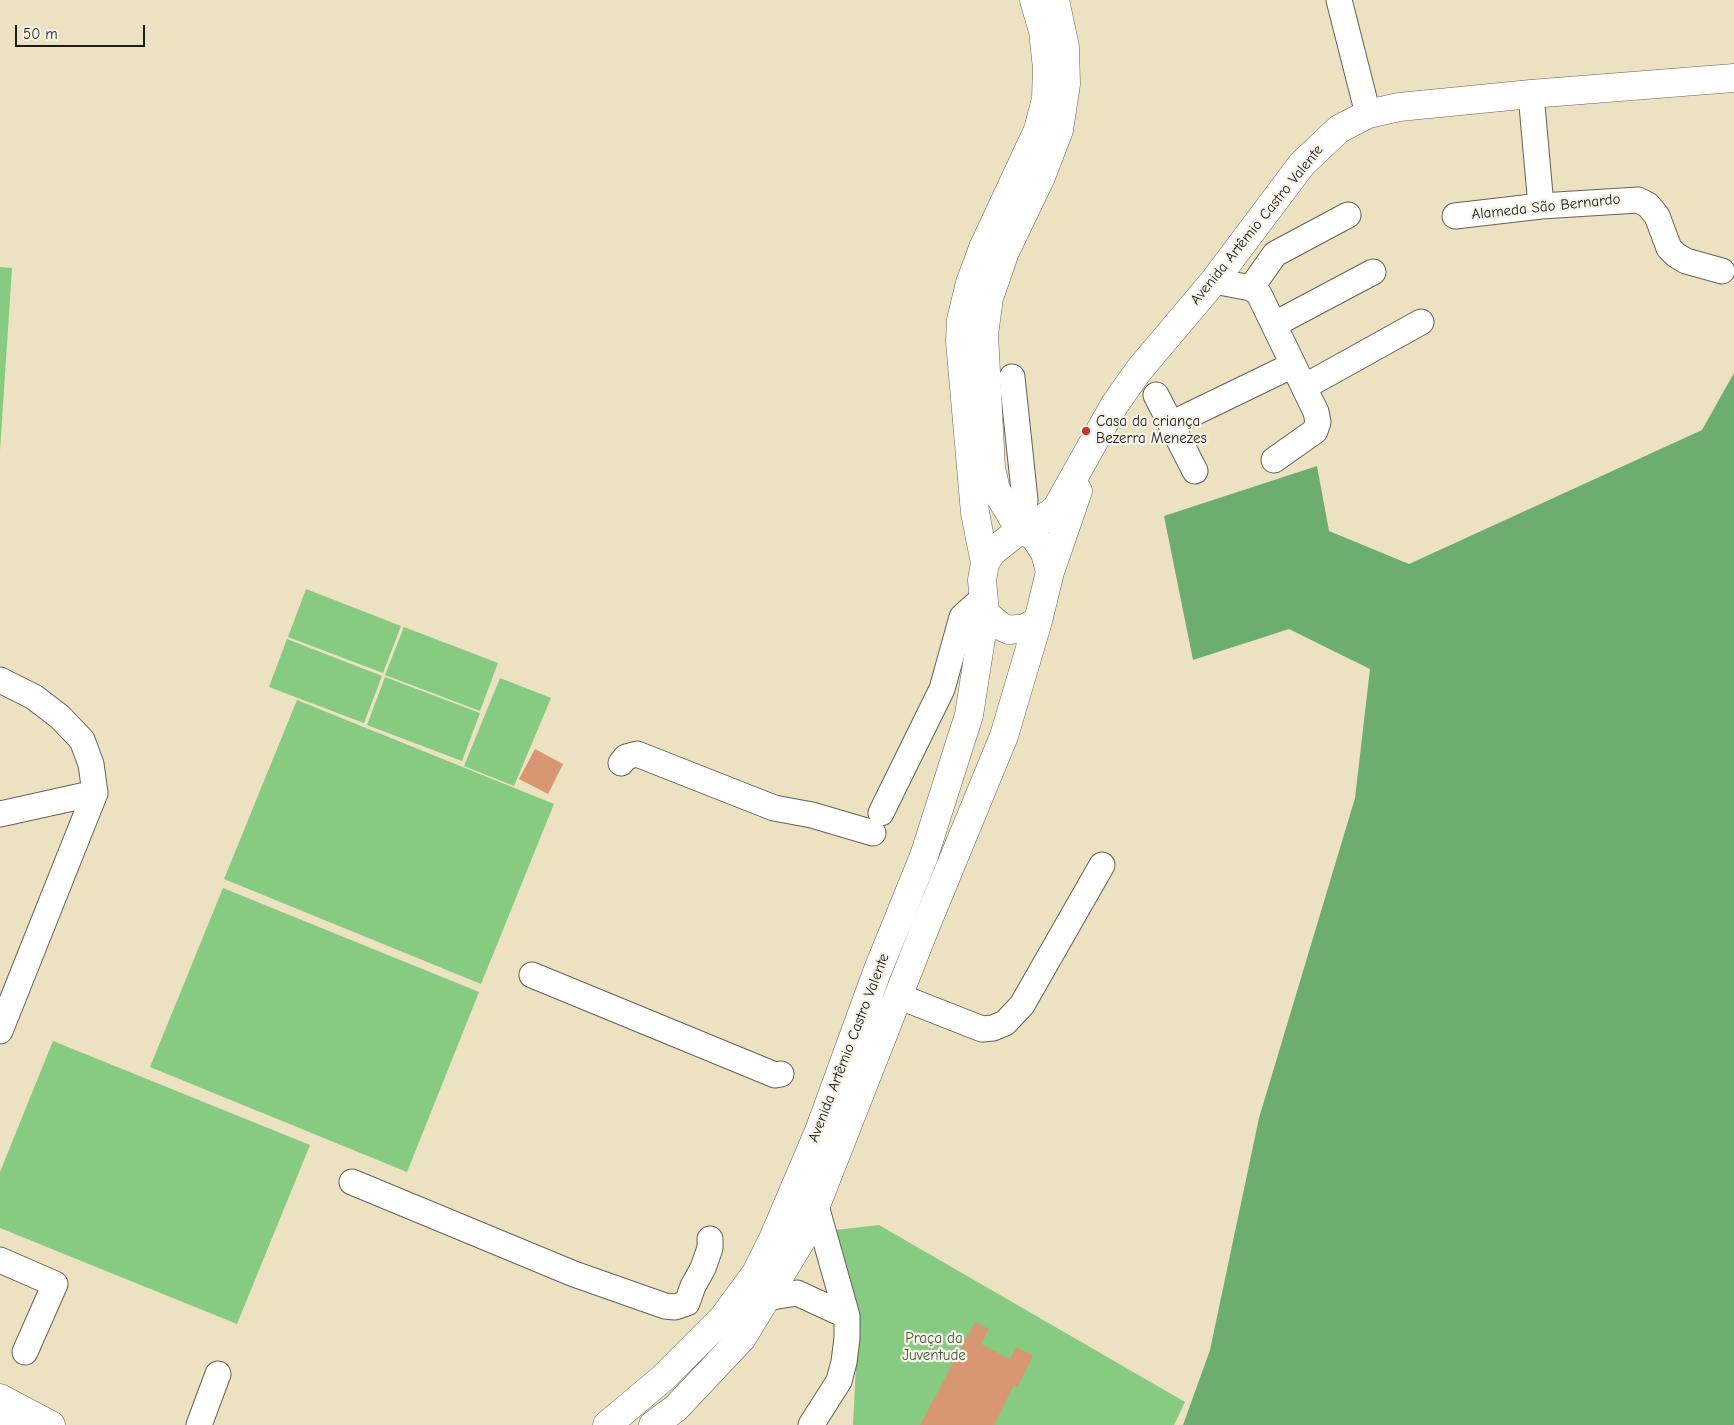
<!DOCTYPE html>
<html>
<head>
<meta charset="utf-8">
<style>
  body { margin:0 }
  #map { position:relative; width:1734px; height:1425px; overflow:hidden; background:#ece1c0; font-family:"Comic Neue",sans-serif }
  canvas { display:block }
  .scale { position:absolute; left:15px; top:25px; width:130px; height:22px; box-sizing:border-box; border:2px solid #1c1c1c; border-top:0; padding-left:6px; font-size:15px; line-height:18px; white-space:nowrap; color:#1c1c1c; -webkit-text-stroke:4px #f7f3e8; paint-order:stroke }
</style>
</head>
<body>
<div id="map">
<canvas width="1734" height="1425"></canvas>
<div class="scale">50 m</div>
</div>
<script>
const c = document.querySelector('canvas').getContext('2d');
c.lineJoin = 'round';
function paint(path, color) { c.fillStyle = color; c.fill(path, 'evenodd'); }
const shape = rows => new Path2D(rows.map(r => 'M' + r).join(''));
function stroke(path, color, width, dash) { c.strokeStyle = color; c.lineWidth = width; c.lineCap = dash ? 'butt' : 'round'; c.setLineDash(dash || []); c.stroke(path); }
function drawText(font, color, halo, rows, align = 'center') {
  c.font = font + ' "Comic Neue",sans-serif'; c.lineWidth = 4.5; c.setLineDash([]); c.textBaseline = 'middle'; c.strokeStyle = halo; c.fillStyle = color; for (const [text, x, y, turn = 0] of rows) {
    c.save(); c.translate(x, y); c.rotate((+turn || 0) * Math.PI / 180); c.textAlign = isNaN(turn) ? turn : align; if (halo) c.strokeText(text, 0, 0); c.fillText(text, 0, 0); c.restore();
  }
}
const green = shape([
  [0,267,12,268,0,451],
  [306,589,401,626,383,673,288,637],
  [404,627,498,663,480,711,385,675],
  [287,639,382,676,364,723,269,687],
  [385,677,480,713,462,761,367,725],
  [500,678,551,698,514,786,464,766],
  [297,700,554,804,481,984,224,879],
  [223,888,479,992,407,1172,150,1067],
  [53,1041,310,1145,237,1324,0,1228,0,1172],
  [879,1225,1185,1402,1174,1425,853,1425,858,1326,835,1230]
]);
const forest = shape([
  [1734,373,1734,1425,1183,1425,1210,1350,1259,1118,1355,798,1370,669,1289,629,1193,660,1164,516,1317,466,1329,531,1409,564,1702,430]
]);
const building = shape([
  [535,749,563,764,548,794,519,779],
  [975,1322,989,1329,981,1344,1010,1359,1016,1347,1033,1356,1017,1387,1014,1385,994,1425,920,1425]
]);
const minor = shape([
  [1339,0,1368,114],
  [1531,94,1541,206],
  [1455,216,1541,206,1638,200,1648,205,1657,216,1669,248,1676,255,1686,261,1722,271],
  [1214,281,1251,288,1259,294,1316,412,1318,422,1315,431,1274,460],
  [1251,288,1275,254,1348,215],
  [1275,324,1373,272],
  [1012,377,1025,500,1023,530],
  [1304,387,1421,322],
  [1156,395,1195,471],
  [1171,424,1293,365],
  [0,680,34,697,60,717,82,740,91,764,95,793,0,814],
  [621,763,626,757,637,754,774,808,812,815,873,833],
  [881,813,942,689,962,617,983,598],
  [532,975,775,1075,781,1074],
  [898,996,982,1029,993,1028,1005,1023,1022,1005,1102,865],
  [0,1031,95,793],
  [352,1182,574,1274,665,1306,675,1307,687,1303,693,1286,703,1268,710,1248,710,1239],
  [0,1260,55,1284,25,1352],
  [766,1298,797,1293,847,1316],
  [199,1425,218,1374],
  [811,1425,839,1381,844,1362,847,1338,847,1316,816,1206]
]);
const major = shape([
  [1020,530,996,490,991,468,984,334,989,298,1005,252,1041,177,1059,130,1066,84,1065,47,1055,0],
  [1027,531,1056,509,1115,404,1139,370,1214,281,1302,164,1339,129,1368,114,1399,107,1531,94,1734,78],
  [985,563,992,552,1020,530,1034,536,1045,553,1050,572,1038,621,1025,628,1009,630,1000,626,985,613,982,580,985,563,975,513,960,341,961,320,970,283,983,248,1038,130,1046,99,1047,68,1043,31,1034,0],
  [1050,572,1078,491],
  [0,1398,51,1425],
  [0,1421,8,1425],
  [607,1425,663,1378,723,1318,756,1273,773,1239,819,1131,877,972,924,856,969,715,985,613],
  [653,1425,676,1408,742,1338,804,1236,925,928,1004,736,1038,621]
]);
const markers = [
  [1086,431,5,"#c8321e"]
];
const streetNames = [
  ["Alameda São Bernardo",1546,207,-6],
  ["Avenida Artêmio Castro Valente",1257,225,-51],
  ["Avenida Artêmio Castro Valente",849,1048,-69]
];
const poiNames = [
  ["Casa da criança",1096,422],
  ["Bezerra Menezes",1096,439]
];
const parkNames = [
  ["Praça da",934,1339],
  ["Juventude",934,1356]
];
paint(green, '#87ca82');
paint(forest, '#6dae70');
paint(building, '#d89673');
stroke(minor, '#656155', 27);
stroke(major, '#656155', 29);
stroke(minor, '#fff', 25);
stroke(major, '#fff', 28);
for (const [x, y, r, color] of markers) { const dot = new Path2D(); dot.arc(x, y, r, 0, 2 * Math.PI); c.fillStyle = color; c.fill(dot); stroke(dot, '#f7f3e8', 2); }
drawText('15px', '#1c1c1c', '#f7f3e8', streetNames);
drawText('15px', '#1c1c1c', '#f7f3e8', poiNames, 'left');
drawText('15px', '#415940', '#f7f3e8', parkNames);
</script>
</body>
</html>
